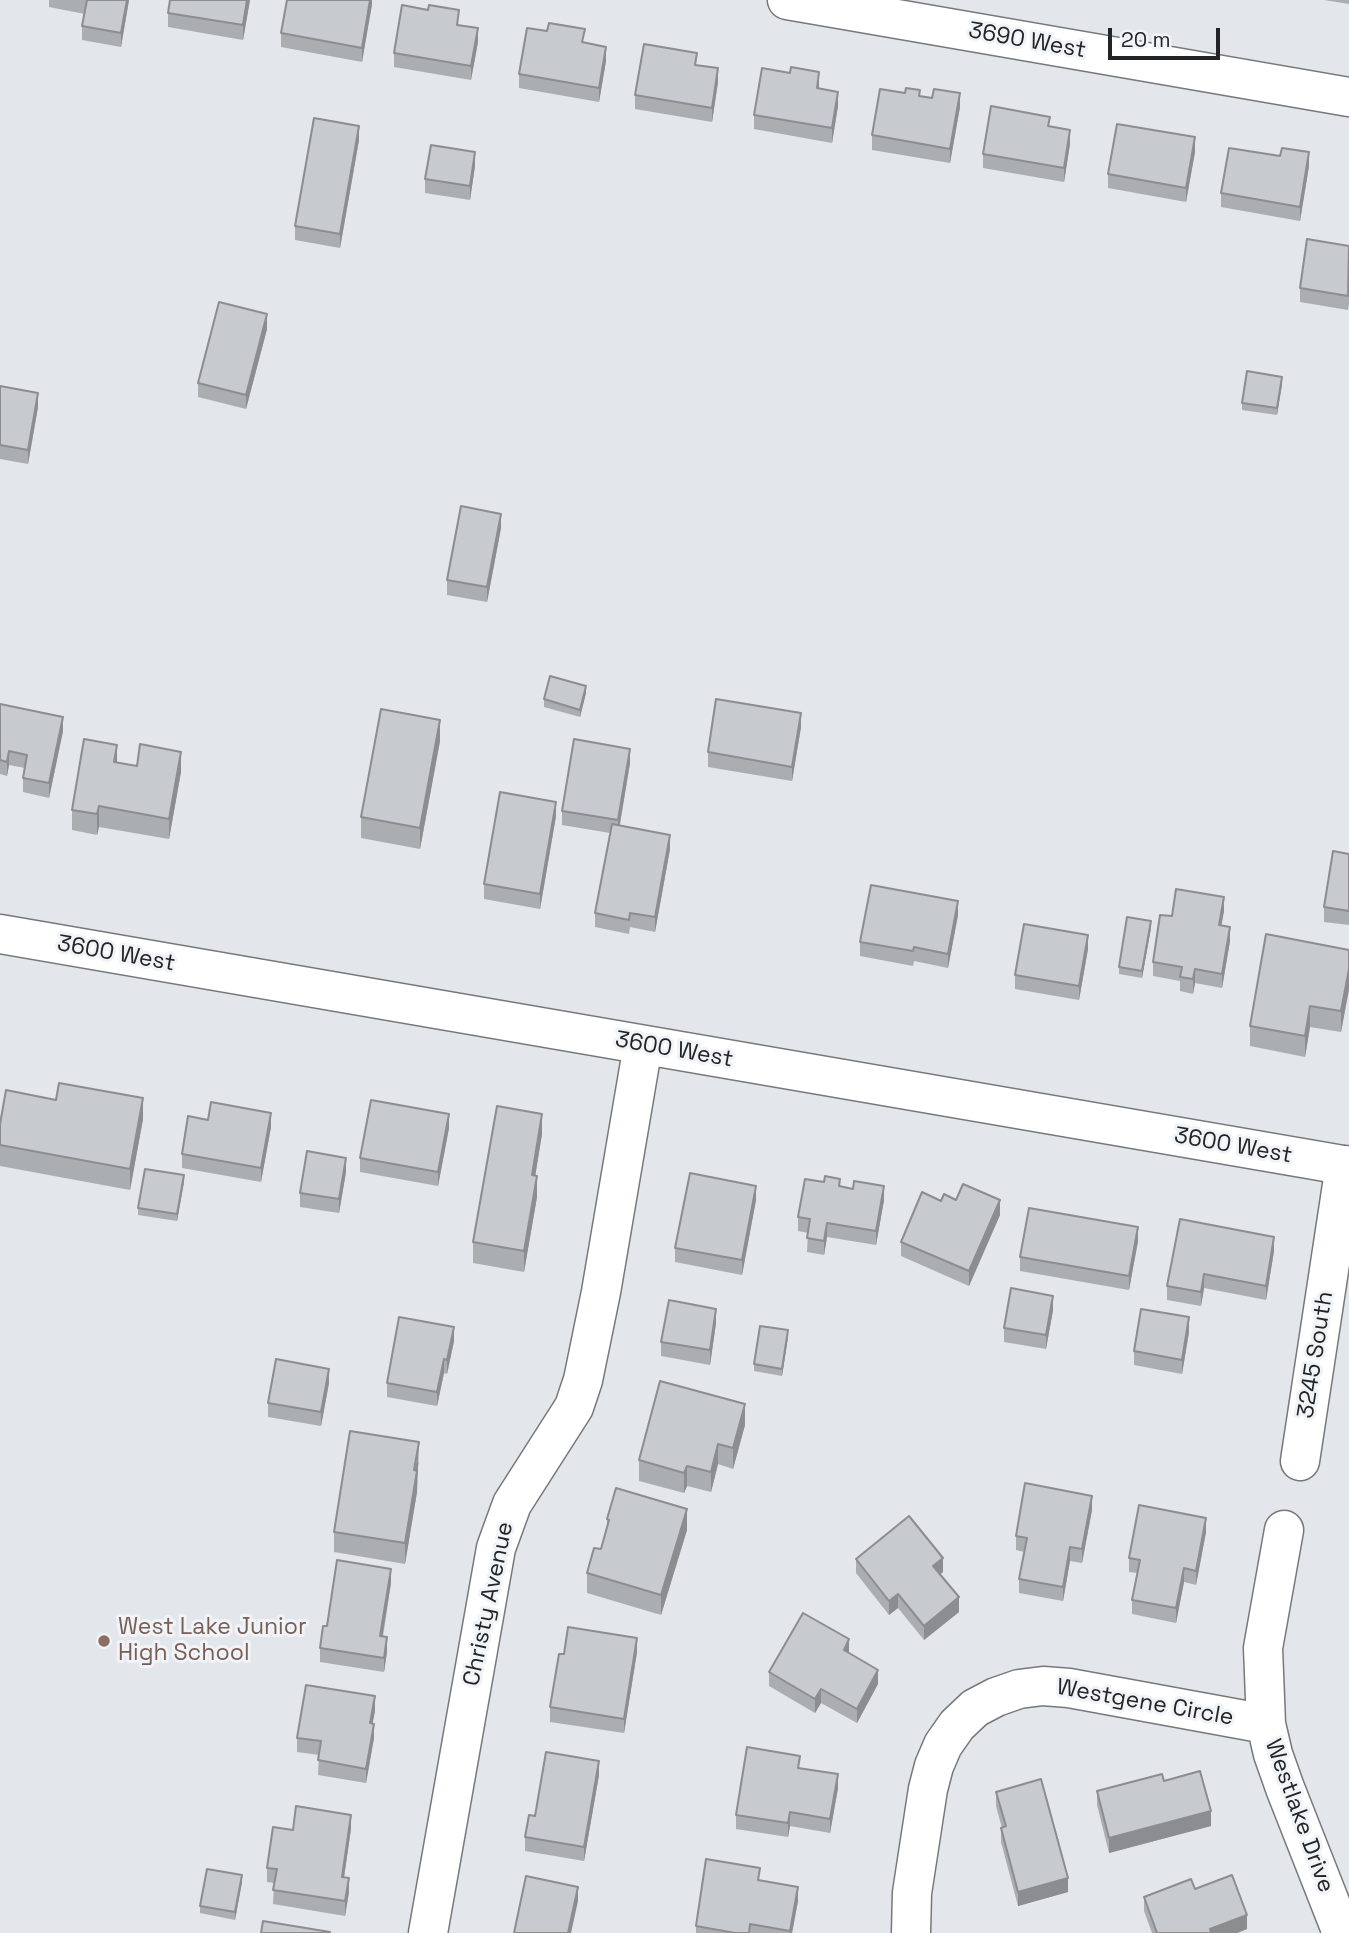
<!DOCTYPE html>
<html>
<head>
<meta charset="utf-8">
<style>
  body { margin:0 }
  #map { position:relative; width:1349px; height:1933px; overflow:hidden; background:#e3e6ea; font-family:"Space Grotesk",sans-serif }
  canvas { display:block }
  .scale { position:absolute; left:1108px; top:28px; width:112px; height:32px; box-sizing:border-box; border:4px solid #232425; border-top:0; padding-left:9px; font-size:21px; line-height:24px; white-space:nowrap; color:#232425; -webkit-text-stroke:5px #f0f3f7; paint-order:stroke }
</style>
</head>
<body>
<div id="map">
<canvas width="1349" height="1933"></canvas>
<div class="scale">20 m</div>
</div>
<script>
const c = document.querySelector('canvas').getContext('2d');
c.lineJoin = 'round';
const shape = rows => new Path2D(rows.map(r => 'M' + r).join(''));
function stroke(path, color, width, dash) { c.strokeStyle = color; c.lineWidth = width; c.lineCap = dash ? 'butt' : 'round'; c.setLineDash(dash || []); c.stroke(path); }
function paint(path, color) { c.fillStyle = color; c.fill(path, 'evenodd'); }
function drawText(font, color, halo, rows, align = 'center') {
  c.font = font + ' "Space Grotesk",sans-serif'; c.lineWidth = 6; c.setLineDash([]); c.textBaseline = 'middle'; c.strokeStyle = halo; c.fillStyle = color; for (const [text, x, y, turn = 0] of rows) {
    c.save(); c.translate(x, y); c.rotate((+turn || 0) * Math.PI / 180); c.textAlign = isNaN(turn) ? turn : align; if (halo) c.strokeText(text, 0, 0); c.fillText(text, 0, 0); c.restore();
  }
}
const minor = shape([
  [787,0,1349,97],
  [0,934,1349,1166],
  [1300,1461,1345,1165],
  [1284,1530,1263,1648,1266,1724,1273,1754,1285,1788,1342,1933],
  [428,1933,496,1548,512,1504,574,1407,583,1380,601,1292,643,1045],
  [911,1933,912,1893,928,1789,934,1766,943,1745,957,1725,975,1708,996,1697,1019,1689,1043,1686,1069,1688,1266,1724]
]);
const wall = shape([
  [49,0,129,0,121,47,82,40,82,26,85,14,49,7],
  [250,0,243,40,168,27,168,13],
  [372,0,362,62,281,47,281,33],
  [1324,0,1349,0,1349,4],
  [459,25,478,42,471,80,394,67,394,53],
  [585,43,606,61,599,102,519,88,519,74],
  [697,65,718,82,712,122,635,109,635,95],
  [819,86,819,89,838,106,832,143,754,129,754,115],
  [920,96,960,107,950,163,872,150,872,135],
  [1050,126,1070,144,1064,182,983,168,983,154],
  [359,140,340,248,295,240,295,226],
  [1195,152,1186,202,1108,188,1108,174],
  [475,166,470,200,425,193,425,179],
  [1309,166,1300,221,1221,207,1221,193],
  [1349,246,1349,304,1348,310,1300,302,1300,288],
  [267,329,246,409,198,397,198,383],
  [1282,384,1277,415,1242,410,1242,403],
  [0,386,38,407,28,464,0,459],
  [501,528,487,602,447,595,447,580],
  [586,693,580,717,544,707,544,699],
  [0,704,63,731,49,798,23,792,23,778,25,768,9,765,7,776,0,774],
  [801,727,792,781,708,767,708,752],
  [440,741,420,849,361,838,361,817],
  [117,763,181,772,169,839,99,827,97,835,72,830,72,810],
  [630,763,620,825,670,849,655,932,630,927,629,934,595,927,595,913,610,833,562,825,562,811],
  [556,816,540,909,484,899,484,884],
  [1349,854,1349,925,1324,922,1324,907],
  [1224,911,1221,925,1230,941,1222,988,1195,983,1193,994,1180,991,1180,981,1153,976,1153,962,1172,916],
  [958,915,948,968,914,961,913,966,860,956,860,942],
  [1151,928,1142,978,1119,974,1119,967],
  [1088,949,1079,1000,1015,989,1015,975],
  [1349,950,1349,989,1341,1032,1310,1027,1305,1057,1250,1046,1250,1026],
  [143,1119,130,1190,0,1166,0,1124],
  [208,1120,271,1127,261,1182,182,1168,182,1154],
  [449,1128,438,1186,360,1172,360,1158],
  [542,1134,535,1176,537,1197,524,1272,473,1263,473,1242],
  [346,1172,339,1213,300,1207,300,1193],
  [184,1182,177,1221,138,1215,138,1208],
  [840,1187,884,1200,876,1245,827,1237,824,1255,807,1252,808,1233,798,1231,798,1217],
  [756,1200,742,1275,675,1262,675,1248],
  [956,1200,1000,1215,969,1286,901,1256,901,1242,941,1201],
  [1138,1241,1129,1290,1020,1271,1020,1257],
  [1274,1251,1266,1300,1204,1288,1201,1306,1167,1300,1167,1286],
  [1053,1310,1046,1349,1004,1342,1004,1328],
  [716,1323,710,1365,661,1356,661,1342],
  [1189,1332,1182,1374,1134,1365,1134,1351],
  [788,1337,782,1376,754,1371,754,1364],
  [454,1341,447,1374,444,1373,437,1406,387,1397,387,1383],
  [329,1383,321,1426,268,1417,268,1403],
  [745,1425,733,1469,718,1464,711,1492,687,1486,684,1493,639,1481,639,1460],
  [419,1462,417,1471,417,1492,405,1564,334,1552,334,1532],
  [1092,1510,1082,1563,1070,1561,1063,1601,1019,1593,1019,1579,1024,1552,1016,1550,1016,1536],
  [607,1519,687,1530,661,1615,587,1593,587,1573,601,1549,607,1528],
  [1206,1532,1196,1585,1184,1582,1176,1623,1132,1614,1132,1600,1137,1573,1129,1572,1129,1558],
  [856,1559,943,1572,940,1574,959,1612,924,1640,898,1608,889,1615,856,1573],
  [391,1583,383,1637,387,1652,384,1672,320,1662,320,1648],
  [637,1652,624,1733,550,1722,550,1707,564,1654],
  [849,1653,878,1684,857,1723,821,1703,815,1713,769,1686,769,1672],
  [375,1711,372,1724,374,1738,366,1783,318,1775,319,1755,297,1752,297,1738],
  [800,1768,838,1788,830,1833,790,1826,788,1837,736,1829,736,1815],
  [599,1775,584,1861,525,1851,525,1837,535,1816],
  [1164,1781,1211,1826,1109,1853,1097,1805,1097,1791],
  [996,1792,1068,1892,1018,1906,1001,1842,1001,1828,1002,1828,996,1806],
  [351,1829,344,1877,349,1892,345,1916,273,1904,274,1883,267,1882,267,1868,293,1830],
  [760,1880,798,1901,792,1933,696,1933,696,1926],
  [242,1882,235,1920,200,1913,200,1906],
  [1195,1889,1247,1929,1237,1933,1152,1933,1144,1911,1144,1897]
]);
const shadedWall = shape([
  [127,0,129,0,121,47,121,33],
  [247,0,250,0,243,40,243,25],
  [370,0,372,0,372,5,362,62,362,48],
  [478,28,478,42,471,80,471,66],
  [606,47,606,61,599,102,599,88],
  [718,68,718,82,712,122,712,108],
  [819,72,819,86,817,103,817,88],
  [838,92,838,106,832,143,832,128],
  [960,93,960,107,950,163,950,149],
  [359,126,359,140,340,248,340,234],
  [1070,130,1070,144,1064,182,1064,168],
  [1195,137,1195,152,1186,202,1186,188],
  [475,152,475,166,470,200,470,186],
  [1309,152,1309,166,1300,221,1300,207],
  [267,314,267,329,246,409,246,395],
  [1282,377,1282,384,1277,415,1277,408],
  [38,393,38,407,28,464,28,450],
  [501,514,501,528,487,602,487,587],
  [586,686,586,693,580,717,580,710],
  [801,713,801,727,792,781,792,767],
  [63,717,63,731,49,798,49,783],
  [440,720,440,741,420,849,420,828],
  [117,745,117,766,114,762],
  [630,749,630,763,618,834,618,820],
  [9,751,9,765,7,776,7,762],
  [181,752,181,772,169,839,169,819],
  [556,802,556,816,540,909,540,894],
  [99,806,99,827,97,835,97,814],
  [670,835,670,849,655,932,655,917],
  [1224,897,1224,911,1219,939,1219,925],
  [958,901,958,915,948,968,948,954],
  [1151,921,1151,928,1142,978,1142,971],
  [1230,927,1230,941,1222,988,1222,974],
  [1088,935,1088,949,1079,1000,1079,986],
  [1195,969,1195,983,1193,994,1193,979],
  [1349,969,1349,989,1341,1032,1341,1011],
  [1310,1006,1310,1027,1305,1057,1305,1036],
  [143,1098,143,1119,130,1190,130,1169],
  [271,1113,271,1127,261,1182,261,1168],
  [449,1114,449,1128,438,1186,438,1172],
  [542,1114,542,1134,532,1196,532,1175],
  [346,1158,346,1172,339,1213,339,1199],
  [184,1175,184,1182,177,1221,177,1214],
  [537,1176,537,1197,524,1272,524,1251],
  [756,1186,756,1200,742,1275,742,1260],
  [884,1186,884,1200,876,1245,876,1231],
  [1000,1200,1000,1215,969,1286,969,1271],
  [827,1223,827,1237,824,1255,824,1241],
  [1138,1227,1138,1241,1129,1290,1129,1276],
  [1274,1237,1274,1251,1266,1300,1266,1286],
  [1204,1274,1204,1288,1201,1306,1201,1292],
  [1053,1296,1053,1310,1046,1349,1046,1335],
  [716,1309,716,1323,710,1365,710,1350],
  [1189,1317,1189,1332,1182,1374,1182,1360],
  [454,1327,454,1341,447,1374,447,1360],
  [788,1330,788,1337,782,1376,782,1369],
  [444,1359,444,1373,437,1406,437,1392],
  [329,1369,329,1383,321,1426,321,1412],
  [745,1404,745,1425,733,1469,733,1448],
  [419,1442,417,1492,405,1564,405,1543],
  [718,1444,718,1464,711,1492,711,1472],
  [687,1466,687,1486,684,1493,684,1473],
  [1092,1496,1092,1510,1082,1563,1082,1549],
  [687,1509,687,1530,661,1615,661,1595],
  [1206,1518,1206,1532,1196,1585,1196,1571],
  [1070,1547,1070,1561,1063,1601,1063,1587],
  [943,1558,943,1572,933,1580,933,1566],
  [1184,1568,1184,1582,1176,1623,1176,1608],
  [391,1569,391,1583,380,1650,380,1636],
  [898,1594,898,1608,889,1615,889,1601],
  [959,1597,959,1612,924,1640,924,1626],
  [387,1637,387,1652,384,1672,384,1658],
  [637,1638,637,1652,624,1733,624,1719],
  [849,1639,849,1653,844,1650],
  [878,1670,878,1684,857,1723,857,1709],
  [821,1689,821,1703,815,1713,815,1699],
  [375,1696,375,1711,370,1737,370,1723],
  [374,1724,374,1738,366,1783,366,1769],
  [599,1761,599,1775,584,1861,584,1847],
  [838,1774,838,1788,830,1833,830,1819],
  [1211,1811,1211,1826,1109,1853,1109,1838],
  [790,1812,790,1826,788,1837,788,1823],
  [351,1815,351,1829,342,1891,342,1877],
  [242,1875,242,1882,235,1920,235,1912],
  [349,1878,349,1892,345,1916,345,1901],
  [1068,1878,1068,1892,1018,1906,1018,1892],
  [578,1887,578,1901,571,1933,568,1933],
  [798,1887,798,1901,792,1933,790,1933],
  [1247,1915,1247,1929,1237,1933,1210,1933,1210,1929]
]);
const building = shape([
  [87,0,127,0,121,33,82,26,87,0],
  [170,0,247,0,243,25,168,13,170,0],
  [287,0,370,0,362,48,281,33,287,0],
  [402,5,428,10,429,5,459,10,457,25,478,28,471,66,394,53,402,5],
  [549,23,585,29,582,42,606,47,599,88,519,74,527,28,547,31,549,23],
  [644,44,697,53,695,65,718,68,712,108,635,95,644,44],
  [791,67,819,72,817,88,838,92,832,128,754,115,762,68,790,73,791,67],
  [906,88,920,90,919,96,932,98,934,89,960,93,950,149,872,135,880,89,905,93,906,88],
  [991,106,1050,117,1048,126,1070,130,1064,168,983,154,991,106],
  [314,118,359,126,340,234,295,226,314,118],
  [1117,124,1195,137,1186,188,1108,174,1117,124],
  [431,145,475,152,470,186,425,179,431,145],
  [1229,148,1280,156,1282,148,1309,152,1300,207,1221,193,1229,148],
  [1307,239,1349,246,1348,296,1300,288,1307,239],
  [219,302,267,314,246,395,198,383,219,302],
  [1247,371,1282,377,1277,408,1242,403,1247,371],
  [0,386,38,393,28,450,0,445,0,386],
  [461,506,501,514,487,587,447,580,461,506],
  [550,676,586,686,580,710,544,699,550,676],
  [716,699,801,713,792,767,708,752,716,699],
  [0,704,63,717,49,783,23,778,27,755,9,751,7,762,0,760,0,704],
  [381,709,440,720,420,828,361,817,381,709],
  [84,739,117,745,114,762,137,766,140,744,181,752,169,819,99,806,97,814,72,810,84,739],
  [574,739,630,749,618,820,562,811,574,739],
  [500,792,556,802,540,894,484,884,500,792],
  [612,824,670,835,655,917,630,913,629,920,595,913,612,824],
  [1333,851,1349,854,1349,911,1324,907,1333,851],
  [871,885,958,901,948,954,914,947,913,951,860,942,871,885],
  [1176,889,1224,897,1219,925,1230,927,1222,974,1195,969,1193,979,1180,977,1182,967,1153,962,1160,915,1172,916,1176,889],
  [1127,917,1151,921,1142,971,1119,967,1127,917],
  [1024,924,1088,935,1079,986,1015,975,1024,924],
  [1266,934,1349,950,1349,969,1341,1011,1310,1006,1305,1036,1250,1026,1266,934],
  [59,1083,143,1098,130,1169,0,1145,0,1124,6,1090,56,1100,59,1083],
  [371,1100,449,1114,438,1172,360,1158,371,1100],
  [211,1102,271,1113,261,1168,182,1154,188,1116,208,1120,211,1102],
  [497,1106,542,1114,532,1175,537,1176,524,1251,473,1242,497,1106],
  [307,1151,346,1158,339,1199,300,1193,307,1151],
  [145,1169,184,1175,177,1214,138,1208,145,1169],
  [690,1173,756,1186,742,1260,675,1248,690,1173],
  [825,1176,840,1179,839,1186,853,1189,854,1181,884,1186,876,1231,827,1223,824,1241,807,1238,810,1219,798,1217,805,1179,824,1182,825,1176],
  [963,1184,1000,1200,969,1271,901,1242,922,1192,941,1201,944,1194,956,1200,963,1184],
  [1029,1208,1138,1227,1129,1276,1020,1257,1029,1208],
  [1180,1219,1274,1237,1266,1286,1204,1274,1201,1292,1167,1286,1180,1219],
  [1011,1288,1053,1296,1046,1335,1004,1328,1011,1288],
  [669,1300,716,1309,710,1350,661,1342,669,1300],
  [1141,1309,1189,1317,1182,1360,1134,1351,1141,1309],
  [399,1317,454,1327,447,1360,444,1359,437,1392,387,1383,399,1317],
  [760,1326,788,1330,782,1369,754,1364,760,1326],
  [276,1359,329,1369,321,1412,268,1403,276,1359],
  [660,1381,745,1404,733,1448,718,1444,711,1472,687,1466,684,1473,639,1460,660,1381],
  [350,1431,419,1442,414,1470,417,1471,405,1543,334,1532,350,1431],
  [1025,1483,1092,1496,1082,1549,1070,1547,1063,1587,1019,1579,1027,1538,1016,1536,1025,1483],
  [616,1488,687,1509,661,1595,587,1573,594,1548,601,1549,609,1520,607,1519,616,1488],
  [1139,1505,1206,1518,1196,1571,1184,1568,1176,1608,1132,1600,1140,1560,1129,1558,1139,1505],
  [909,1516,943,1558,933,1566,959,1597,924,1626,898,1594,889,1601,856,1559,909,1516],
  [337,1560,391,1569,380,1636,387,1637,384,1658,320,1648,323,1626,327,1626,337,1560],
  [803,1613,849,1639,844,1650,878,1670,857,1709,821,1689,815,1699,769,1672,803,1613],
  [568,1627,637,1638,624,1719,550,1707,559,1654,564,1654,568,1627],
  [306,1685,375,1696,370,1723,374,1724,366,1769,318,1760,321,1741,297,1738,306,1685],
  [747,1747,800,1756,798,1768,838,1774,830,1819,790,1812,788,1823,736,1815,747,1747],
  [546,1752,599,1761,584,1847,525,1837,529,1815,535,1816,546,1752],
  [1200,1771,1211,1811,1109,1838,1097,1791,1162,1774,1164,1781,1200,1771],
  [1041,1779,1068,1878,1018,1892,1001,1828,1006,1826,996,1792,1041,1779],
  [296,1806,351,1815,342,1877,349,1878,345,1901,273,1890,277,1869,267,1868,273,1827,293,1830,296,1806],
  [706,1859,760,1868,758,1880,798,1887,790,1931,750,1924,749,1933,735,1933,696,1926,706,1859],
  [207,1869,242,1875,235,1912,200,1906,207,1869],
  [1232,1875,1247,1915,1210,1929,1211,1933,1157,1933,1144,1897,1191,1879,1195,1889,1232,1875],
  [526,1876,578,1887,568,1933,514,1933,526,1876],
  [263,1921,330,1932,330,1933,261,1933,263,1921]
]);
const markers = [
  [104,1641,7,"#8d6e63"]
];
const streetNames = [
  ["3690 West",1027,41,10],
  ["3600 West",116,954,10],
  ["3600 West",674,1050,10],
  ["3600 West",1233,1146,10],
  ["3245 South",1316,1355,-81],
  ["Christy Avenue",489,1604,-78],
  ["Westgene Circle",1145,1703,10],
  ["Westlake Drive",1299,1816,70]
];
const educationNames = [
  ["West Lake Junior",118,1628],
  ["High School",118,1654]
];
stroke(minor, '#76797c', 41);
stroke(minor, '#fff', 38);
paint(wall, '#abaeb1');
paint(shadedWall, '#8b8d90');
paint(building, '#c7cace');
stroke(building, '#8b8d90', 2);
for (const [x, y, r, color] of markers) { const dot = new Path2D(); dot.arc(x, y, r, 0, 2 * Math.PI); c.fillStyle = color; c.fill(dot); stroke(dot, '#f0f3f7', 2.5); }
drawText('23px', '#232425', '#f0f3f7', streetNames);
drawText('23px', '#785e54', '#f0f3f7', educationNames, 'left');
</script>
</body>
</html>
